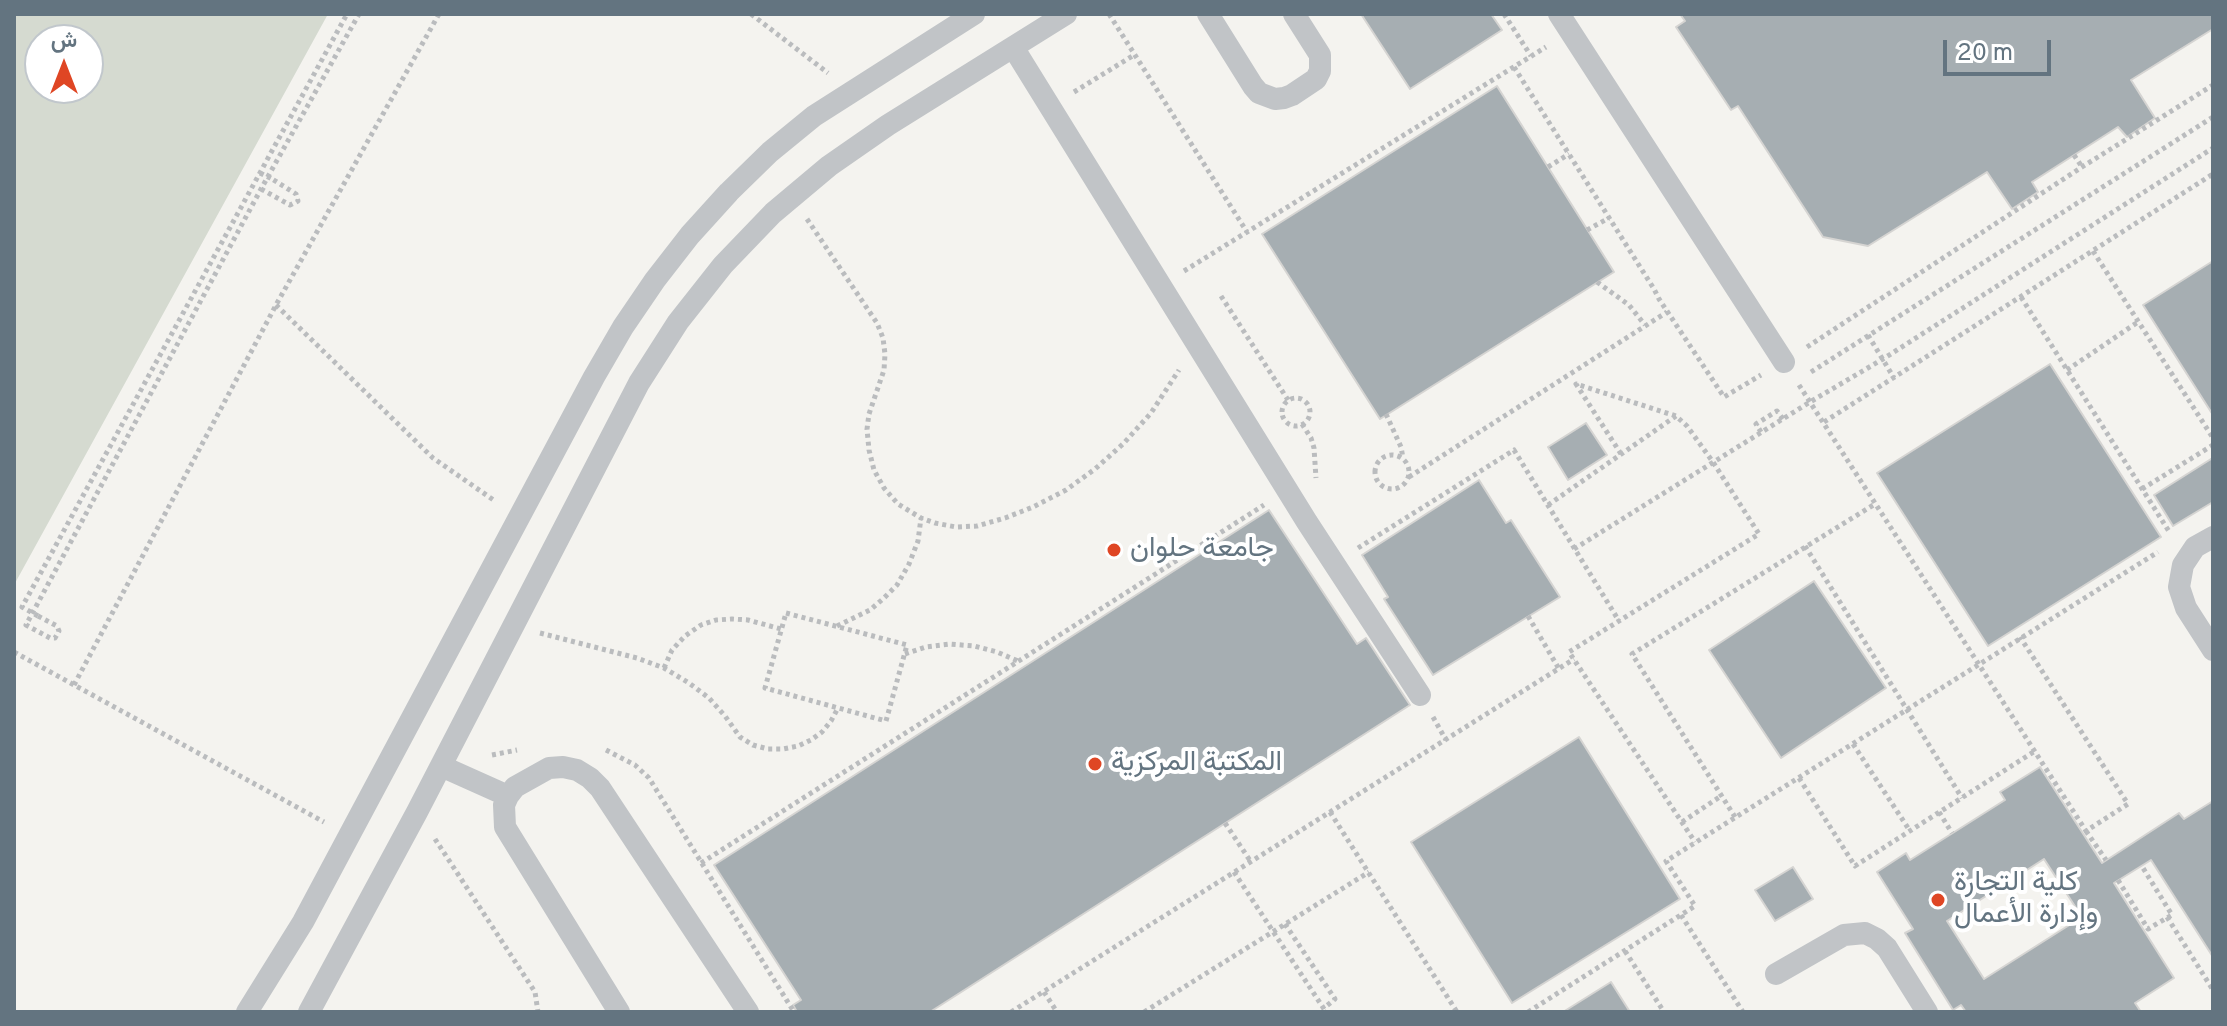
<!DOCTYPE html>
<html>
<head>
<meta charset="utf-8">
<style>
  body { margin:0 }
  #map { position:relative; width:2227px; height:1026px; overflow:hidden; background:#f4f3ef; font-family:Overpass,Vazirmatn,sans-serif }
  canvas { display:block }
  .frame { position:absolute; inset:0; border:16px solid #637480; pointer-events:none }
  .north { position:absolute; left:24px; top:24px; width:80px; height:80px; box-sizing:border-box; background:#fff; border:2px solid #c1c7cc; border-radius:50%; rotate:0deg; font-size:22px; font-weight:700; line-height:32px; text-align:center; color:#637480 }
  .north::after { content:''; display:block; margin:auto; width:28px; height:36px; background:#df4624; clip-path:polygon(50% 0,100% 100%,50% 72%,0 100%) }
  .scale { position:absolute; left:1943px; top:40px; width:108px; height:36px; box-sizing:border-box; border:4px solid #637480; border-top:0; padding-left:10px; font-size:24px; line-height:28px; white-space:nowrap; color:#637480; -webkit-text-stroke:6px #fff; paint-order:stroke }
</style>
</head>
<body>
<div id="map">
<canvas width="2227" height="1026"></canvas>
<div class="frame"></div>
<div class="north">ش</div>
<div class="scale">20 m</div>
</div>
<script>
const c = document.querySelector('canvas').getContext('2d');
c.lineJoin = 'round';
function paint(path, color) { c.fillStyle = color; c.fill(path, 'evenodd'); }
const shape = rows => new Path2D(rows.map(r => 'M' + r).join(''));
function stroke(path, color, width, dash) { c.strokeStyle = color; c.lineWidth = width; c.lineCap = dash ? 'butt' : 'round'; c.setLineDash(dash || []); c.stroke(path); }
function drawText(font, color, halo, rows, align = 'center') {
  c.font = font + ' Overpass,Vazirmatn,sans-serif'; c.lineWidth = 8; c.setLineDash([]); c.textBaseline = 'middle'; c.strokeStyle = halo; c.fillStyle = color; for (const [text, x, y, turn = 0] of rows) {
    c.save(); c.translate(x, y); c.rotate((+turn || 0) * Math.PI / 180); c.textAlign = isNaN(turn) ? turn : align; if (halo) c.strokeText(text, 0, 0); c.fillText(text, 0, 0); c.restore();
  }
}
const green = shape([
  [14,14,328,14,14,585],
  [40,40,88,40,88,88,40,88]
]);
const building = shape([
  [1361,14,1491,14,1502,30,1410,89,1361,14],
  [1680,14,2213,14,2213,29,2131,80,2155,118,2127,137,2118,127,2032,182,2038,192,2012,209,1987,172,1868,246,1823,237,1738,106,1731,110,1676,27,1685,21,1680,14],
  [1497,86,1614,272,1380,419,1262,234,1497,86],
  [2213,261,2213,415,2143,305,2213,261],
  [2050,364,2161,537,1988,646,1877,473,2050,364],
  [1586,423,1607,455,1568,480,1548,447,1586,423],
  [2211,459,2213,461,2213,502,2173,526,2154,495,2211,459],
  [1479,480,1506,523,1511,520,1560,597,1433,675,1384,599,1388,597,1362,555,1479,480],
  [1269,510,1357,644,1366,638,1410,705,930,1012,797,1012,793,1005,801,1000,714,865,1269,510],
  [1814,581,1886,688,1781,758,1709,650,1814,581],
  [1579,737,1680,899,1512,1003,1411,842,1579,737],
  [2040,767,2102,863,2179,813,2184,819,2213,801,2213,957,2151,860,2114,883,2174,978,2135,1003,2141,1012,1966,1012,1961,1005,1953,1010,1905,933,1913,929,1877,872,1906,853,1910,860,2005,800,2000,792,2040,767],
  [2044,859,2082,917,1984,979,1947,921,2044,859],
  [1793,867,1813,899,1775,921,1755,890,1793,867],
  [1611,982,1630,1012,1563,1012,1611,982]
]);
const path = shape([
  [751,14,828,73],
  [1109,14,1247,232],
  [1504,14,1531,56],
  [1514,67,1654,289,1659,299,1724,397,1761,375],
  [1074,92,1134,55],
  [2074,155,2082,167],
  [1548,167,1569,154],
  [261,189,290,205,298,201,296,194,272,179],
  [807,219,877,323,883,338,885,354,884,370,869,414,867,429,869,450,874,470,884,488,898,504,921,518,935,523,956,527,977,526,1005,518,1033,507,1066,490,1095,469,1123,444,1151,413,1179,370],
  [1587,230,1609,218],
  [2093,251,2213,438],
  [1184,271,1546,47],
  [1597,282,1629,305,1645,325],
  [1221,296,1288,400],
  [2021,297,2170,533],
  [276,305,433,458,495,501],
  [1868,335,1894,378],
  [1807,347,2082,167,2213,85],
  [2067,370,2138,322],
  [1811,372,2213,117],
  [1799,385,2086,831,2128,804,2020,637],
  '1282 412a14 14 0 1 1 28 0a14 14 0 1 1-28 0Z',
  [1386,414,1401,447,1403,458],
  [1824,422,2213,174],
  [1302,424,1311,438,1314,448,1316,478],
  [1761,432,1756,424,1777,411,1783,419],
  [1621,454,1576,384,1676,416,1687,426,1713,462,1759,534,1569,652,1695,842],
  '1375 472a17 17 0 1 1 34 0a17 17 0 1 1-34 0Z',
  [1409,477,1667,312],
  [2142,489,2213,445],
  [1548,505,1676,416],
  [1805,546,1962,798],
  [1358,548,1514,450,1619,621],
  [1574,549,1810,402,1883,359,2213,148],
  [786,613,907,645,886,721,765,688,786,613],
  [38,616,57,626,59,631,55,638,50,638,26,625,261,189,359,14],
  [1528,616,1559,669],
  [837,626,870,610,884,598,897,585,909,564,918,541,921,518],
  [540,633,637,658,664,668,689,683,709,698,725,716,740,737,753,745,768,749,783,749,798,746,811,740,822,732,831,721,838,708],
  [14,652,324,822],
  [905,654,926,647,950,644,974,646,997,652,1018,661],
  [664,668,672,650,685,636,701,625,716,620,732,619,748,620,781,629],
  [74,685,276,305,439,14],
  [1433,717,1446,740],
  [1853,744,1910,831],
  [606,750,635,765,649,778,794,1012],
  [492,755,517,750],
  [1799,778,1855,866,2035,751],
  [1330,812,1457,1012],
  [1939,812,1952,833],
  [1735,817,1632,654,1875,504],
  [1682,822,1721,796],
  [1225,823,1251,862],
  [2086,831,2106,860],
  [435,839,535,992,538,1012],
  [701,863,1264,505],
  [1234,872,1326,1012],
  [2118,880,2148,929,2172,915,2143,868],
  [1681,915,1743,1012],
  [2167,917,2213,990],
  [1285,924,1335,999,1324,1008],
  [1625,951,1664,1012],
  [1044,992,1057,1012],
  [1011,1012,1574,659],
  [1144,1012,1369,872],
  [1528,1012,1695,906,1666,861,2158,552]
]);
const lane = shape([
  [1208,14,1253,86,1259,93,1275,99,1284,98,1292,95,1316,79,1320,71,1320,55,1294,14],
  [1559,14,1784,362],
  [1013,47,1307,522,1420,695],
  [2213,537,2195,547,2183,565,2179,587,2186,608,2213,650],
  [441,766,508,796],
  [1776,974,1844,935,1865,933,1877,939,1887,948,1927,1012],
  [247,1012,303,922,594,377,623,327,655,280,690,235,729,192,770,152,814,116,974,14],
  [309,1012,417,812,639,383,678,322,723,265,773,213,829,166,888,125,1066,14],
  [619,1012,505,827,504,805,508,796,515,787,549,768,563,767,577,770,590,778,600,788,748,1012]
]);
const pathBridge = shape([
  [260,173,272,179],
  [38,616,22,607,347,14]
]);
const markers = [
  [1114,550,8,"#df4624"],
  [1095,764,8,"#df4624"],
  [1938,900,8,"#df4624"]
];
const poiNames = [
  ["جامعة حلوان",1130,550],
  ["المكتبة المركزية",1111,764],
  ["كلية التجارة",1954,884],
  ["وإدارة الأعمال",1954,916]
];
paint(green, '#d5dad0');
paint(building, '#a6aeb2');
stroke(building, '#d5d4d2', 2);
stroke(path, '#babcbe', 5, [4, 4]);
stroke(lane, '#c1c4c7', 22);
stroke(pathBridge, '#babcbe', 5, [4, 4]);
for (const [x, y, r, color] of markers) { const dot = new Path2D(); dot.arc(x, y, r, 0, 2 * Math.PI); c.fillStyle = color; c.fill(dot); stroke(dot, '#fff', 3); }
drawText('28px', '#637480', '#fff', poiNames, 'left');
</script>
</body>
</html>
